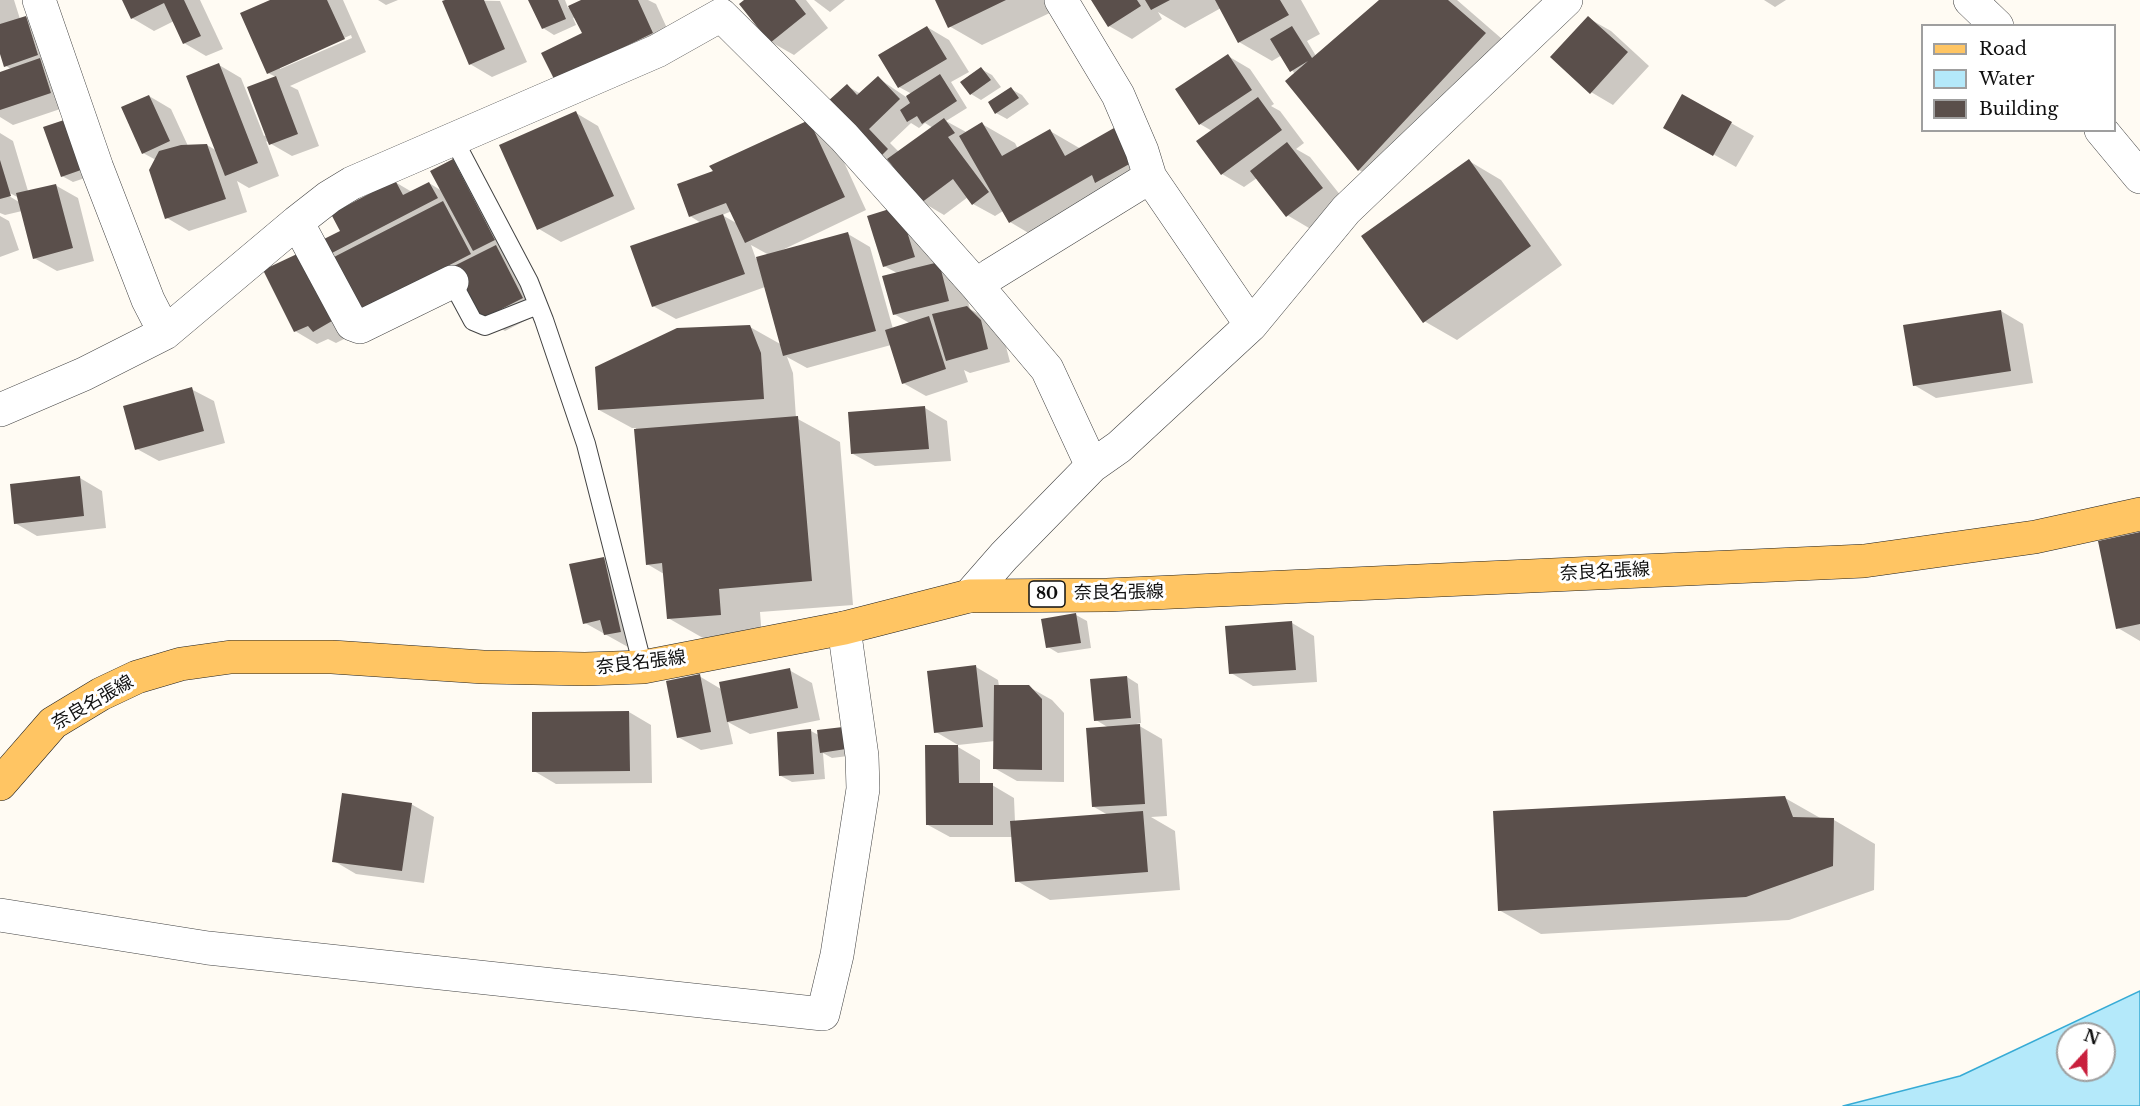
<!DOCTYPE html>
<html>
<head>
<meta charset="utf-8">
<style>
  body { margin:0 }
  #map { position:relative; width:2140px; height:1106px; overflow:hidden; background:#fffbf3; font-family:"Libre Baskerville",serif }
  canvas { display:block }
  .legend { position:absolute; left:1921px; top:24px; width:195px; height:108px; box-sizing:border-box; background:#fff; border:2px solid #9f9f9f; margin:0; padding:8px 10px; list-style:none; font-size:18px; color:#101010 }
  .legend li { display:flex; align-items:center; gap:12px; height:30px }
  .legend b { width:30px; border:2px solid #9f9f9f }
  .north { position:absolute; left:2056px; top:1022px; width:60px; height:60px; box-sizing:border-box; background:#fff; border:2px solid #9f9f9f; border-radius:50%; rotate:21deg; font-size:16px; font-weight:700; line-height:24px; text-align:center; color:#101010 }
  .north::after { content:''; display:block; margin:auto; width:21px; height:27px; background:#c91f3d; clip-path:polygon(50% 0,100% 100%,50% 72%,0 100%) }
</style>
</head>
<body>
<div id="map">
<canvas width="2140" height="1106"></canvas>
<ul class="legend">
<li><b style="height:8px;background:#ffc563"></b>Road</li>
<li><b style="height:16px;background:#b4e9fa"></b>Water</li>
<li><b style="height:16px;background:#5a4f4b"></b>Building</li>
</ul>
<div class="north">N</div>
</div>
<script>
const c = document.querySelector('canvas').getContext('2d');
c.lineJoin = 'round';
function paint(path, color) { c.fillStyle = color; c.fill(path, 'evenodd'); }
const shape = rows => new Path2D(rows.map(r => 'M' + r).join(''));
function stroke(path, color, width, dash) { c.strokeStyle = color; c.lineWidth = width; c.lineCap = dash ? 'butt' : 'round'; c.setLineDash(dash || []); c.stroke(path); }
function drawText(font, color, halo, rows, align = 'center') {
  c.font = font + ' "Libre Baskerville","Noto Sans JP",serif'; c.lineWidth = 6; c.setLineDash([]); c.textBaseline = 'middle'; c.strokeStyle = halo; c.fillStyle = color; for (const [text, x, y, turn = 0] of rows) {
    c.save(); c.translate(x, y); c.rotate((+turn || 0) * Math.PI / 180); c.textAlign = isNaN(turn) ? turn : align; if (halo) c.strokeText(text, 0, 0); c.fillText(text, 0, 0); c.restore();
  }
}
const water = shape([
  [2140,991,2140,1106,1843,1106,1960,1076,2140,991],
  [2068,1034,2104,1034,2104,1070,2068,1070,2068,1034]
]);
const shadow = shape([
  [0,0,14,0,20,19,26,17,37,24,72,105,13,125,0,117,0,73,11,69,6,66,0,49],
  [124,0,200,0,223,49,206,56,184,43,174,21,154,31,132,18],
  [274,0,343,0,366,52,290,86,298,90,319,146,292,156,266,141,279,176,249,188,237,181,247,212,189,231,167,218,156,160,143,153,149,96,171,109,188,146,207,145,217,151,219,65,241,78,264,136,267,135,276,77,268,73],
  [351,35,352,38,280,69,280,66],
  [378,0,398,0,386,5],
  [449,0,500,1,527,62,492,77,470,64],
  [530,0,565,0,568,8,584,0,648,0,656,4,675,46,578,93,584,33,576,17,573,18,576,25,554,35,543,28],
  [747,0,806,0,828,28,794,55,771,42],
  [814,0,845,0,830,12],
  [936,0,1071,0,1073,2,982,45,949,26],
  [1093,0,1301,0,1320,34,1307,41,1316,56,1381,0,1457,0,1517,52,1392,188,1359,170,1282,55,1272,61,1239,42,1221,8,1185,28,1158,12,1162,19,1132,39,1109,26],
  [1764,0,1786,0,1775,7],
  [1588,18,1611,31,1649,66,1613,105,1591,92],
  [927,27,949,40,969,72,951,82,967,108,946,121,966,132,982,124,1015,143,1018,149,1050,131,1081,149,1114,130,1154,175,1042,241,1010,222,1003,211,995,216,973,204,968,197,944,215,922,202,892,164,880,156,847,86,861,94,878,78,906,97,912,94,899,87],
  [911,123,919,128,925,123,933,128,899,152,890,143],
  [1228,56,1250,69,1274,104,1271,106,1280,111,1304,143,1296,149,1310,157,1345,201,1309,228,1287,215,1257,178,1244,187,1222,174,1212,131,1200,124,1177,89],
  [981,69,992,75,1001,87,981,100,971,94],
  [1011,89,1022,95,1029,104,1007,119,996,113],
  [1683,96,1754,136,1736,167,1665,127],
  [576,113,598,126,635,209,561,242,539,229],
  [809,122,831,134,866,210,776,253,848,234,870,247,893,329,911,324,894,314,897,273,884,266,899,207,961,276,970,309,990,320,1003,335,1010,362,970,373,964,370,968,382,926,396,903,383,891,345,807,368,787,357,793,373,796,418,840,442,853,605,760,612,762,638,710,642,668,618,664,574,647,564,636,428,632,428,599,410,750,327,782,345,765,287,676,319,653,306,701,223,690,216,713,172,711,166],
  [732,211,738,224,722,215],
  [751,245,769,255,756,259],
  [45,128,91,176,73,182,62,176],
  [0,133,13,141,28,191,55,185,78,198,94,261,57,271,34,258,22,211,5,215,0,213],
  [6,191,19,198,19,202,4,193],
  [453,161,475,174,544,311,505,331,483,318,468,290,396,328,363,309,335,256,331,253,342,231,395,182,412,192,429,183,442,191],
  [1469,161,1501,180,1562,265,1457,340,1424,321],
  [0,216,9,221,19,250,0,257],
  [265,271,354,334,336,343,328,339,317,344,295,331],
  [2001,311,2023,324,2033,383,1936,398,1914,385],
  [191,389,214,401,225,443,159,461,137,449],
  [925,408,947,421,951,461,875,466,853,454],
  [80,478,102,491,106,528,37,536,15,523],
  [2140,534,2140,641,2118,628],
  [604,558,626,571,643,644,628,647,585,623],
  [1076,615,1087,621,1091,648,1058,653,1048,647],
  [1292,623,1314,636,1317,682,1253,686,1231,673],
  [976,667,998,680,999,686,1029,687,1052,700,1064,713,1064,782,1017,781,994,768,995,741,958,745,936,732],
  [789,670,812,683,820,720,750,734,728,722,733,744,701,750,678,737,699,676,721,689],
  [1127,677,1138,684,1141,723,1136,724,1162,739,1167,816,1151,817,1175,831,1180,890,1050,900,1017,881,1013,837,950,837,928,825,958,747,980,760,980,785,992,785,1014,798,1015,822,1108,815,1094,807,1109,728,1096,720],
  [629,712,651,725,652,783,556,784,534,771],
  [811,731,856,755,832,758,823,753,825,779,792,782,781,776],
  [1785,798,1822,819,1834,820,1875,844,1874,890,1789,920,1541,934,1499,910],
  [411,804,434,817,424,883,356,874,334,861]
]);
const building = shape([
  [122,0,184,0,201,36,183,44,164,3,131,19],
  [270,0,327,0,345,39,267,74,240,13],
  [445,0,484,0,505,49,469,65,442,1],
  [528,0,558,0,566,19,542,29],
  [581,0,638,0,653,33,555,81,541,53,582,33,568,6],
  [744,0,795,0,806,14,770,43,739,4],
  [935,0,1006,0,948,28],
  [1091,0,1137,0,1141,6,1108,27],
  [1145,0,1170,0,1151,10],
  [1215,0,1280,0,1289,15,1238,43],
  [1379,0,1448,0,1486,33,1358,171,1285,81,1308,61,1290,72,1270,39,1292,26,1312,58],
  [26,16,38,55,4,67,0,54,0,24],
  [1588,16,1628,52,1590,94,1550,57],
  [927,26,947,59,898,88,878,55],
  [1228,54,1252,90,1199,125,1175,89],
  [40,58,51,93,0,110,0,72],
  [219,63,258,163,225,176,186,76],
  [981,67,991,80,970,95,960,82],
  [940,74,957,101,922,124,917,116,907,122,900,110,910,103,906,96],
  [276,76,298,134,269,145,247,87],
  [878,76,900,99,869,129,888,149,879,158,827,102,847,84,857,95],
  [1011,87,1019,98,995,114,988,102],
  [1682,94,1732,122,1713,156,1663,128],
  [149,95,170,141,142,154,121,107],
  [1258,97,1282,130,1221,175,1196,141],
  [576,111,614,196,537,230,499,145],
  [944,118,955,133,948,137,989,192,972,205,953,179,921,203,887,159],
  [64,120,81,170,61,177,43,127],
  [809,120,845,197,745,243,726,203,689,217,677,184,713,171,709,166],
  [982,122,1002,156,1050,129,1065,156,1114,128,1133,162,1095,183,1092,175,1009,223,959,136],
  [1287,142,1323,188,1286,217,1250,171],
  [207,144,226,199,165,219,149,170,159,151,181,145],
  [453,159,495,240,473,251,430,171],
  [1469,159,1531,246,1423,323,1361,236],
  [0,160,11,196,0,199],
  [395,180,403,195,429,182,438,198,330,254,322,240,340,231,331,214],
  [56,184,73,248,33,259,16,193],
  [443,201,471,254,362,310,334,257],
  [899,206,915,257,883,267,867,216],
  [723,214,745,274,652,307,630,246],
  [848,232,876,331,783,356,756,257],
  [496,245,523,298,482,319,454,266],
  [297,254,332,321,313,332,308,326,294,332,263,270],
  [939,262,949,301,893,315,882,276],
  [967,306,981,320,988,349,946,361,932,314],
  [2001,310,2011,371,1913,386,1903,325],
  [929,316,946,369,902,384,885,330],
  [750,325,761,353,764,399,598,410,595,367,677,328],
  [192,387,204,431,135,450,123,406],
  [925,406,929,449,851,454,848,412],
  [798,416,812,581,719,589,721,615,667,619,662,563,646,565,634,429],
  [80,476,84,516,14,524,10,484],
  [2140,532,2140,624,2116,629,2098,541],
  [604,557,621,632,604,635,600,620,583,624,569,564],
  [1076,613,1081,643,1046,648,1041,619],
  [1292,621,1296,670,1229,674,1225,626],
  [976,665,983,727,934,733,927,671],
  [790,668,798,708,727,722,719,682],
  [700,674,711,732,677,738,666,681],
  [1127,676,1131,718,1094,721,1090,679],
  [994,685,1029,685,1042,699,1042,770,993,769],
  [629,711,630,771,532,772,532,712],
  [1140,724,1145,804,1092,807,1086,728],
  [843,727,846,749,820,753,817,730],
  [811,729,814,774,779,776,777,732],
  [925,745,958,745,959,783,993,783,993,825,926,825],
  [342,793,412,803,402,871,332,862],
  [1785,796,1793,817,1834,818,1833,866,1746,897,1498,911,1493,811],
  [1143,811,1148,872,1015,882,1010,821]
]);
const service = shape([
  [454,140,529,282,544,320,586,444,643,667],
  [452,282,473,321,485,326,538,305]
]);
const minor = shape([
  [39,0,97,168,148,300,165,333],
  [1061,0,1118,95,1142,151,1150,177,1251,325],
  [297,222,352,324,360,327,452,282],
  [977,286,991,275,1150,177],
  [0,410,84,374,165,333,297,222,329,197,352,183,657,51,721,15,844,137,977,286,1047,369,1092,466],
  [969,596,1004,556,1092,466,1119,447,1251,325,1346,210,1566,0],
  [0,915,208,948,823,1014,837,955,863,789,862,756,844,628]
]);
const tertiary = shape([
  [1970,0,1997,26],
  [2101,130,2140,177]
]);
const primary = shape([
  [0,784,53,723,101,694,137,677,181,664,231,657,332,657,483,667,585,669,643,667,844,628,969,596,1107,595,1864,561,2035,537,2140,514]
]);
const shields = [
  [1047,594,36]
];
const shieldNames = [
  ["80",1047,594]
];
const streetNames = [
  ["奈良名張線",1605,572,-3],
  ["奈良名張線",1119,593,-1],
  ["奈良名張線",641,663,-7],
  ["奈良名張線",93,703,-30]
];
paint(water, '#b4e9fa');
stroke(water, '#37abd5', 1.5);
paint(shadow, '#0003');
paint(building, '#5a4f4b');
stroke(service, '#434343', 20);
stroke(minor, '#434343', 34);
stroke(tertiary, '#434343', 34);
stroke(primary, '#212121', 34);
stroke(service, '#fff', 18);
stroke(minor, '#fff', 33);
stroke(tertiary, '#fff', 33);
stroke(primary, '#ffc563', 33);
for (const [x, y, w] of shields) { const box = new Path2D(); box.roundRect(x - w / 2, y - 13, w, 26, 4.5); c.fillStyle = '#fff'; c.fill(box); stroke(box, '#101010', 1.5); }
drawText('bold 16px', '#101010', null, shieldNames);
drawText('18px', '#101010', '#fff', streetNames);
</script>
</body>
</html>
